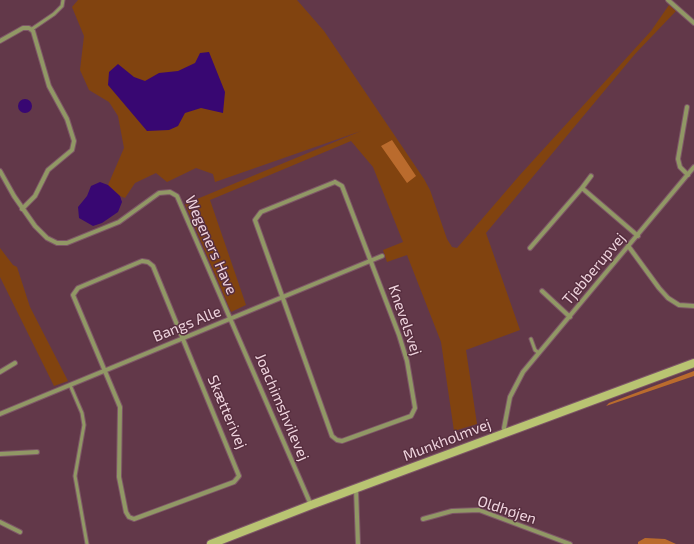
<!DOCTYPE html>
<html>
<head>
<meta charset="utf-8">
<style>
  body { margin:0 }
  canvas { display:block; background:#623849 }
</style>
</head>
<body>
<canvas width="694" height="544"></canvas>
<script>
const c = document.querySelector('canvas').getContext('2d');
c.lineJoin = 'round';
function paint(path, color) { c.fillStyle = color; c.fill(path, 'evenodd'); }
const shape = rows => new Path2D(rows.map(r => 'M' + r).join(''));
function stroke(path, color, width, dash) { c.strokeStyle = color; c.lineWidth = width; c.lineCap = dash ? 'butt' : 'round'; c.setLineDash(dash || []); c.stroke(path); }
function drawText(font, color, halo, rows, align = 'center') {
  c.font = font + ' "Exo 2",sans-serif'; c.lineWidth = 3; c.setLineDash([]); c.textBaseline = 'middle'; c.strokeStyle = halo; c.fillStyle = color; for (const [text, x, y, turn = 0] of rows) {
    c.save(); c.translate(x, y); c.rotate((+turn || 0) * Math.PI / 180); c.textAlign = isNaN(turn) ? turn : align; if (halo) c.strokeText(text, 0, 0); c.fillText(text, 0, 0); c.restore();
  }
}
const green = shape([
  [78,0,297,0,324,31,424,179,430,190,447,239,452,247,457,248,519,176,651,31,669,5,676,11,635,54,486,233,520,330,466,350,477,424,454,431,441,342,407,255,387,262,383,250,403,242,373,167,351,141,210,200,246,305,231,312,185,204,361,131,215,182,213,174,196,168,167,182,156,173,135,183,125,198,120,196,108,185,124,148,118,116,109,102,89,90,80,70,84,36,72,7],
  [0,248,13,265,17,267,30,307,68,381,54,386,0,277]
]);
const forest = shape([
  [392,140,416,176,407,183,381,146],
  [694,371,694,376,606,406,609,403],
  [645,538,665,539,676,544,638,544,638,542]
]);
const water = shape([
  [209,52,225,92,223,113,201,108,185,113,178,126,169,130,147,131,108,85,109,72,118,64,134,77,145,81,159,73,178,71,195,63,200,53],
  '18 106a7 7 0 1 1 14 0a7 7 0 1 1-14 0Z',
  [100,182,108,185,120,196,122,202,118,212,102,223,93,226,79,218,78,207,87,196,91,186]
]);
const lane = shape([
  [32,29,54,14,62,6,63,0],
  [531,339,535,350,539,353],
  [70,385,82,413,84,425,75,476,87,544]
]);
const street = shape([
  [668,0,694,23],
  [0,41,23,28,29,28,33,31,49,86,67,119,74,141,72,150,48,170,35,196,22,209],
  [687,107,678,159,680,167,688,175],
  [0,171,14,196,35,226,47,238,57,243,67,243,119,222,159,193,170,192,177,196,311,505],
  [335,182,342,186,399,335,407,361,415,408,411,416,342,441,337,440,332,436,255,220,261,212,335,182],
  [582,188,591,176],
  [629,247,659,288,668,298,679,305,694,306],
  [530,248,582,188,638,236],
  [142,261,148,262,153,266,239,476,234,482,134,519,129,517,126,512,119,477,120,407,73,295,78,288,142,261],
  [542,291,570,317],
  [0,372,15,363],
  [0,414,382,256],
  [505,433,504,428,510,397,523,372,694,167],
  [0,454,37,452],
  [356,489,358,544],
  [423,519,452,511,479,510,570,544],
  [0,522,20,532]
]);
const secondary = shape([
  [211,544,311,505,694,363]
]);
const streetNames = [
  ["Wegeners Have",211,245,66],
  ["Tjebberupvej",594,269,-50],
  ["Knevelsvej",405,320,71],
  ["Bangs Alle",187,324,-22],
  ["Joachimshvilevej",282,407,67],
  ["Skætterivej",227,412,67],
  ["Munkholmvej",447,440,-21],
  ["Oldhøjen",507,510,18]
];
paint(green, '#81430f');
paint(forest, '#ba6b2d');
paint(water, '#380772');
stroke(lane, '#7e5767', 5);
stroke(street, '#7e5767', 6);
stroke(secondary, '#7e5767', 10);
stroke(lane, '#919865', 3);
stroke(street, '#919865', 4);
stroke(secondary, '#b9c472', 8);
drawText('15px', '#eed3dd', '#572e3f', streetNames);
</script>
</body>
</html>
